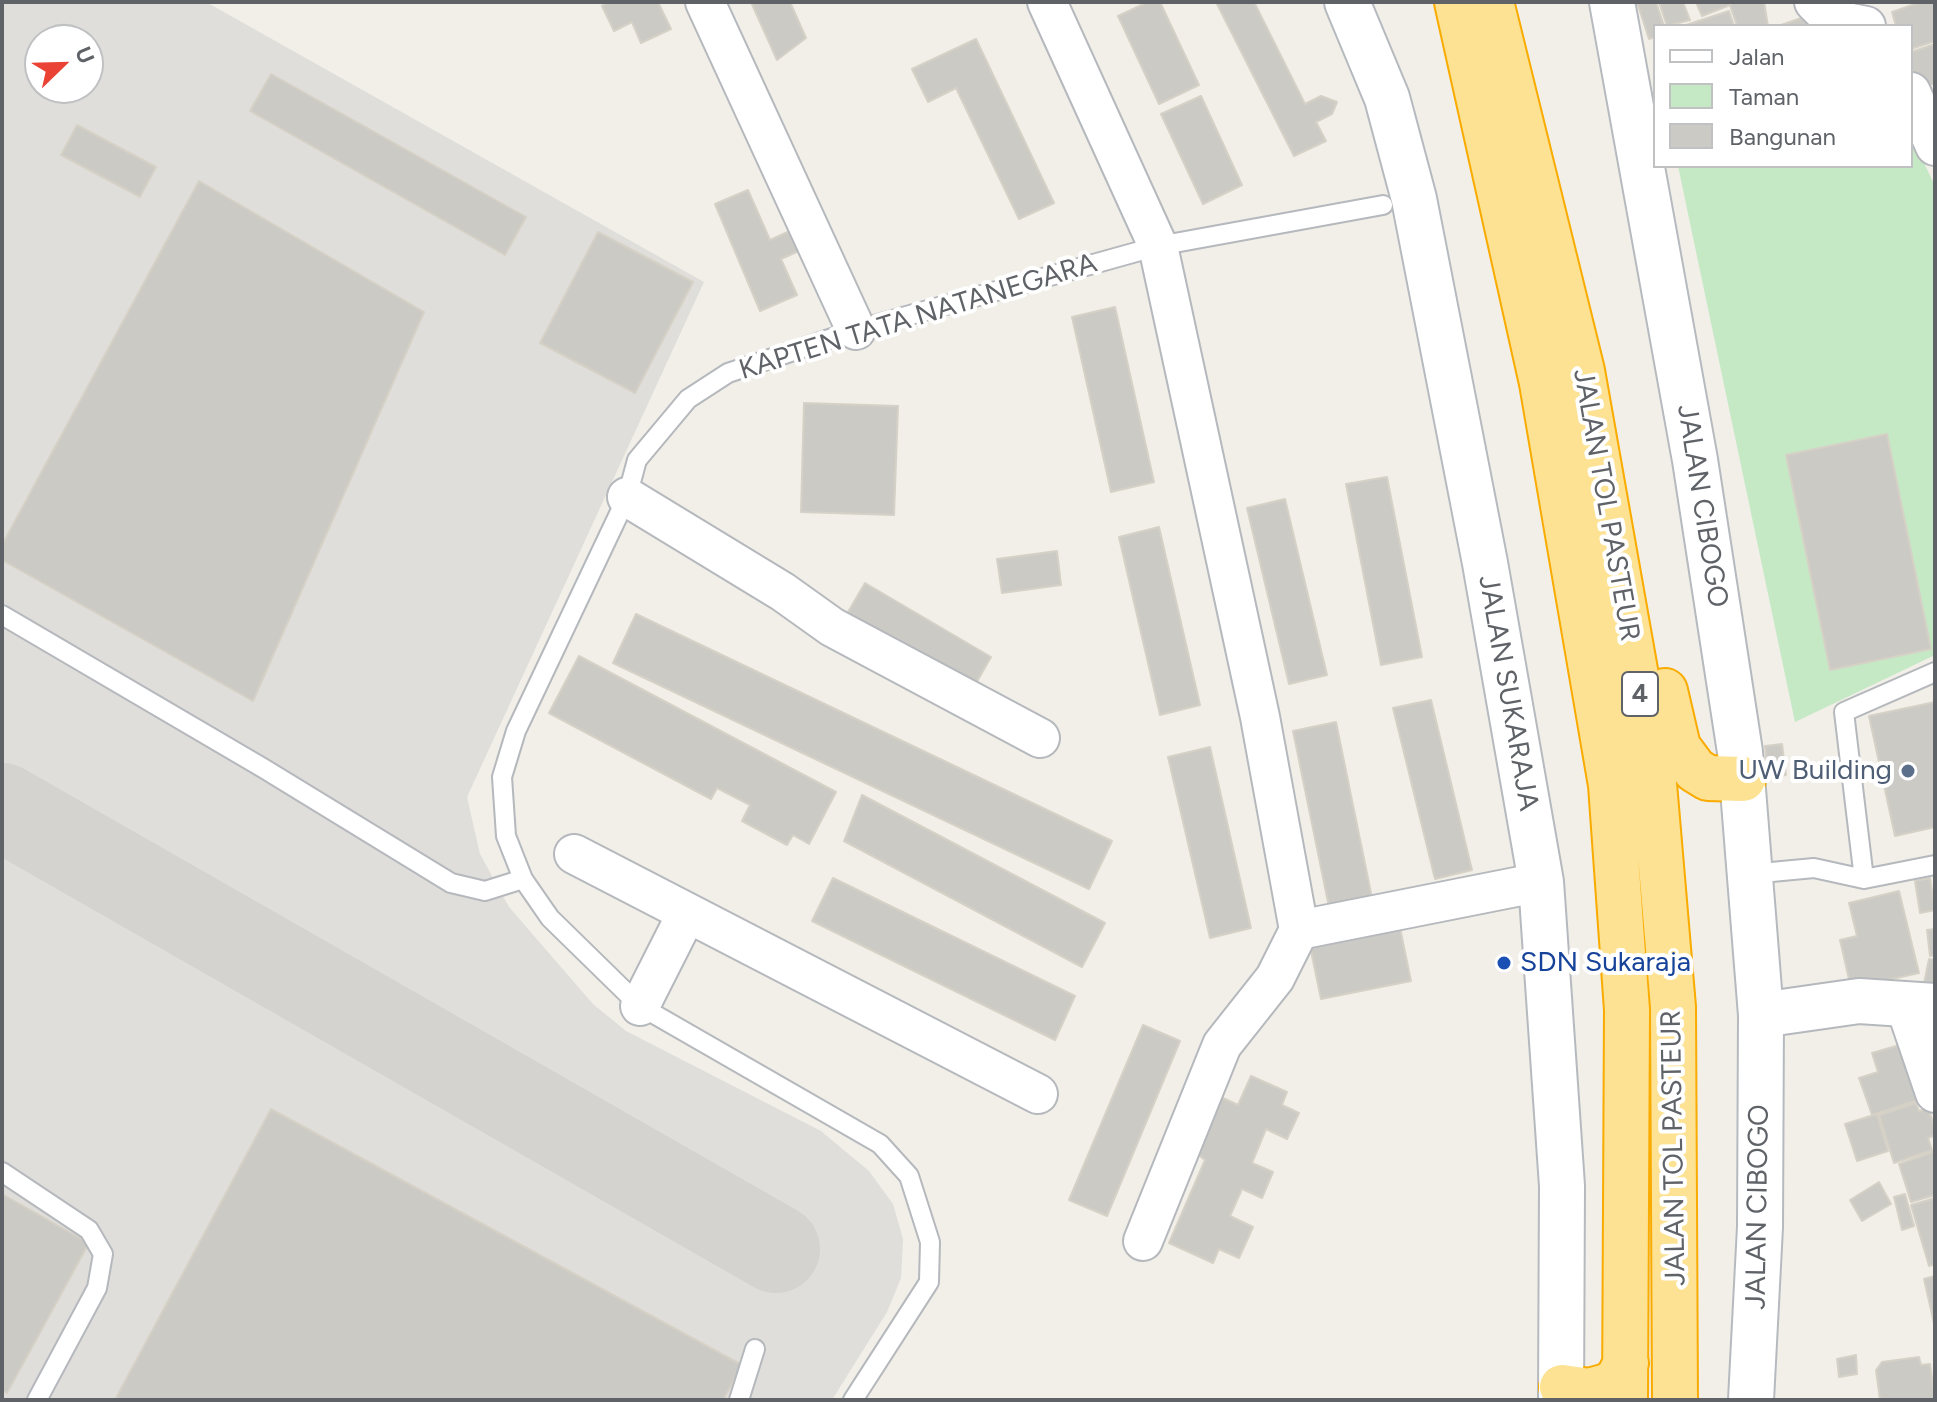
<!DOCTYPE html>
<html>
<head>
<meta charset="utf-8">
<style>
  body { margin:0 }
  #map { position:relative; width:1937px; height:1402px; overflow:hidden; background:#f1efe8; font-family:Figtree,sans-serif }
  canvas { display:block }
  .frame { position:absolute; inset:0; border:4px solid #5f6368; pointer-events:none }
  .legend { position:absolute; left:1653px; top:24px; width:260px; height:144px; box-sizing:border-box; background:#fff; border:2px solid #bfc1c3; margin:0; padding:10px 14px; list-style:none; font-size:24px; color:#5f6368 }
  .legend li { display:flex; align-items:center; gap:16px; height:40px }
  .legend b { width:40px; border:2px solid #bfc1c3 }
  .north { position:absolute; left:24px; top:24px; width:80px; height:80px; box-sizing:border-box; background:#fff; border:2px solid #bfc1c3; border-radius:50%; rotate:67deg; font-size:22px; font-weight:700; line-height:32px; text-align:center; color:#5f6368 }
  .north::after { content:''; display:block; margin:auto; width:28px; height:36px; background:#ea4335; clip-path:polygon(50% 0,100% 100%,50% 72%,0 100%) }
</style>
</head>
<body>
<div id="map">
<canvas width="1937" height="1402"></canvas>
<div class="frame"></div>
<ul class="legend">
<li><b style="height:10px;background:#fff"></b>Jalan</li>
<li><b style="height:22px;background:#c5e8c5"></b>Taman</li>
<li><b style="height:22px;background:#cccac5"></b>Bangunan</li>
</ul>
<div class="north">U</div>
</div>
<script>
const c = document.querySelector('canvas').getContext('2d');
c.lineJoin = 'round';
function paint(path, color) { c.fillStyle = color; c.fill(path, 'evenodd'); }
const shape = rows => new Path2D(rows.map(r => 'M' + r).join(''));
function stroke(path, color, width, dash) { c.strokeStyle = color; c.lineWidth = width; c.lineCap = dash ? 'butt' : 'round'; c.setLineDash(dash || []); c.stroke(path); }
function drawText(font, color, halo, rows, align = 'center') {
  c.font = font + ' Figtree,sans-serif'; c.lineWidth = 8; c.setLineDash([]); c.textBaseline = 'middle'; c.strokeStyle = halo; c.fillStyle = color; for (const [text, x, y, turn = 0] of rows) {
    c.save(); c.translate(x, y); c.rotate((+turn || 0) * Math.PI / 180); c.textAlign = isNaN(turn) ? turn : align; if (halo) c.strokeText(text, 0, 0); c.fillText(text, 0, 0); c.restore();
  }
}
const industrial = shape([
  [2,2,206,2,704,282,467,797,480,854,509,907,593,1004,626,1031,821,1131,869,1171,893,1204,903,1239,901,1278,887,1312,832,1400,2,1400],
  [40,40,88,40,88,88,40,88]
]);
const green = shape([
  [1911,136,1935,186,1935,655,1795,722,1678,166,1911,166]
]);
const taxiway = shape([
  [2,807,776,1249]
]);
const building = shape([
  [610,2,658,2,671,29,641,43,632,22,614,31,602,6,610,2],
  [751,2,790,2,806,38,777,60,751,2],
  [1148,2,1160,2,1199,85,1159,104,1118,16,1148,2],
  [1216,2,1254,2,1305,104,1321,96,1337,102,1332,114,1316,122,1326,141,1294,156,1216,2],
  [1637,2,1656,2,1664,26,1655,26,1655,37,1649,39,1637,2],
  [1659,2,1683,2,1690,20,1667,26,1659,2],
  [1696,2,1729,2,1730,5,1702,16,1696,2],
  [1729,2,1764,2,1768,26,1737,26,1729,2],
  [1921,2,1935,2,1935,41,1911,49,1911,26,1896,26,1892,12,1921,2],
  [1729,11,1734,26,1683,26,1729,11],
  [1816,13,1821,26,1778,26,1816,13],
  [976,39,1054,203,1019,219,956,88,928,102,912,69,976,39],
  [1935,44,1935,83,1916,90,1911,78,1911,52,1935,44],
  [271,74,526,217,505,255,250,111,271,74],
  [1201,96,1242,185,1203,204,1161,114,1201,96],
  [77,125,156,167,140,197,61,155,77,125],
  [199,181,424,312,253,701,2,560,2,545,199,181],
  [748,190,770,240,792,230,801,250,781,259,797,295,760,311,715,204,748,190],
  [598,232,693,282,635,393,540,343,598,232],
  [1115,307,1154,482,1111,492,1072,317,1115,307],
  [804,403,898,406,894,515,801,512,804,403],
  [1887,434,1931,649,1830,670,1786,455,1887,434],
  [1387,477,1422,657,1381,665,1346,484,1387,477],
  [1285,499,1327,675,1289,684,1247,508,1285,499],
  [1159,527,1200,705,1160,715,1119,537,1159,527],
  [1057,551,1061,585,1002,593,997,559,1057,551],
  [865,583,991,657,967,699,841,624,865,583],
  [636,614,1112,841,1089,889,613,663,636,614],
  [579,656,836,792,809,844,793,835,787,845,742,821,750,805,717,788,711,799,549,713,579,656],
  [1431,700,1472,870,1435,879,1393,708,1431,700],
  [1935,702,1935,827,1895,836,1869,716,1935,702],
  [1336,722,1372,898,1329,907,1293,731,1336,722],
  [1782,744,1786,775,1768,777,1765,746,1782,744],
  [1210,747,1251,928,1210,938,1168,757,1210,747],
  [862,795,1105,923,1082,967,844,841,862,795],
  [833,878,1075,996,1055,1040,812,921,833,878],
  [1930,878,1935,910,1920,913,1915,881,1930,878],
  [1899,891,1919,973,1851,988,1840,940,1857,936,1849,903,1899,891],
  [1400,928,1411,981,1321,999,1310,946,1400,928],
  [1935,929,1935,955,1930,956,1927,930,1935,929],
  [1929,959,1935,960,1935,991,1923,988,1929,959],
  [1143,1025,1180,1041,1107,1216,1069,1200,1143,1025],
  [1910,1042,1928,1097,1872,1115,1859,1078,1878,1072,1872,1053,1910,1042],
  [1251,1076,1287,1092,1282,1105,1299,1113,1287,1139,1266,1129,1252,1163,1273,1172,1262,1198,1242,1189,1230,1216,1253,1227,1239,1258,1219,1249,1213,1263,1169,1243,1205,1160,1196,1153,1221,1097,1238,1105,1251,1076],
  [1916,1103,1919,1111,1928,1108,1935,1129,1935,1135,1928,1138,1932,1150,1894,1163,1879,1115,1916,1103],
  [271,1109,742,1365,723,1400,115,1400,271,1109],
  [1877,1114,1888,1151,1857,1161,1845,1124,1877,1114],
  [1935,1151,1935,1195,1911,1202,1899,1164,1935,1151],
  [1879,1182,1891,1204,1862,1221,1850,1200,1879,1182],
  [2,1194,89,1243,7,1393,2,1390,2,1194],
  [1905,1194,1914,1226,1902,1230,1894,1197,1905,1194],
  [1935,1198,1935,1264,1929,1266,1911,1205,1935,1198],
  [1935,1276,1935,1328,1924,1279,1935,1276],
  [1856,1355,1857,1374,1839,1377,1837,1359,1856,1355],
  [1919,1357,1921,1365,1930,1364,1935,1400,1880,1400,1876,1370,1882,1362,1919,1357]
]);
const service = shape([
  [2,615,263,768,451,883,485,891,523,879],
  [1750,874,1814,868,1864,879,1935,865],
  [1864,879,1844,712,1935,672],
  [2,1172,89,1230,103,1254,97,1288,37,1400],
  [739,1400,755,1349],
  [853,1400,929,1282,930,1242,909,1176,880,1144,640,1006,550,918,523,879,506,836,502,777,516,731,627,497,637,460,688,399,728,373,856,330,1158,246,1383,205]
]);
const minor = shape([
  [705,2,856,330],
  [1047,2,1158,246,1260,717,1299,930,1275,978,1222,1045,1143,1241],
  [1814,2,1831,19,1866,26],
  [1911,92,1935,146],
  [627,497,783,592,832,627,1040,738],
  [574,854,1038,1094],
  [1299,930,1541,882],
  [1904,1002,1935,1093],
  [640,1006,686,915]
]);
const tertiary = shape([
  [1761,1015,1859,1001,1935,1006]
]);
const secondary = shape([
  [1347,2,1387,98,1414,199,1485,563,1541,882,1562,1186,1561,1400],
  [1612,2,1695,460,1740,752,1761,1015,1760,1227,1751,1400]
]);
const motorway = shape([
  [1457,2,1542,383,1611,785,1627,1010,1625,1400],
  [1491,2,1582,371,1653,772,1673,1007,1675,1400],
  [1665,691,1678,747,1695,770,1708,778,1743,779],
  [1562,1387,1589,1391,1607,1386,1617,1380,1626,1363]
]);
const markers = [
  [1908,771,8,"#5c6f8a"],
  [1504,963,8,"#1a4fb4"]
];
const shields = [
  [1640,694,36]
];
const shieldNames = [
  ["4",1640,694]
];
const streetNames = [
  ["KAPTEN TATA NATANEGARA",918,317,-17],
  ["JALAN TOL PASTEUR",1606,505,80],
  ["JALAN CIBOGO",1702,506,81],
  ["JALAN SUKARAJA",1508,693,80],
  ["JALAN TOL PASTEUR",1674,1148,-91],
  ["JALAN CIBOGO",1758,1207,-89]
];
const serviceNames = [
  ["UW Building",1892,771]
];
const transitNames = [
  ["SDN Sukaraja",1520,963]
];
paint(industrial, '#e0deda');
paint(green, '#c5e8c5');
stroke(taxiway, '#d4d3d0', 88);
paint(building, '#cccac5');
stroke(building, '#d6d1c6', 2);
stroke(service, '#b5b8bc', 22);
stroke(minor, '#b5b8bc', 42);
stroke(tertiary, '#b5b8bc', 48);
stroke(secondary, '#b6babf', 48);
stroke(motorway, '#f9ab00', 48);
stroke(service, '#fff', 18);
stroke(minor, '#fff', 38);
stroke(tertiary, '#fff', 44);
stroke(secondary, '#fff', 44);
stroke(motorway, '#fde293', 44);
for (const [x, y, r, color] of markers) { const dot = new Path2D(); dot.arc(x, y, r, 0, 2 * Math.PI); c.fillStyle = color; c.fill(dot); stroke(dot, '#fff', 3); }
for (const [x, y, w] of shields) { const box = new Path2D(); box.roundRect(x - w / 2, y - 22, w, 44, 6); c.fillStyle = '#fff'; c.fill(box); stroke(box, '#5f6368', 2); }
drawText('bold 26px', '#5f6368', null, shieldNames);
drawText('28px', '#5f6368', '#fff', streetNames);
drawText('28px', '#4e5e75', '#fff', serviceNames, 'right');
drawText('28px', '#164399', '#fff', transitNames, 'left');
</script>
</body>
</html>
